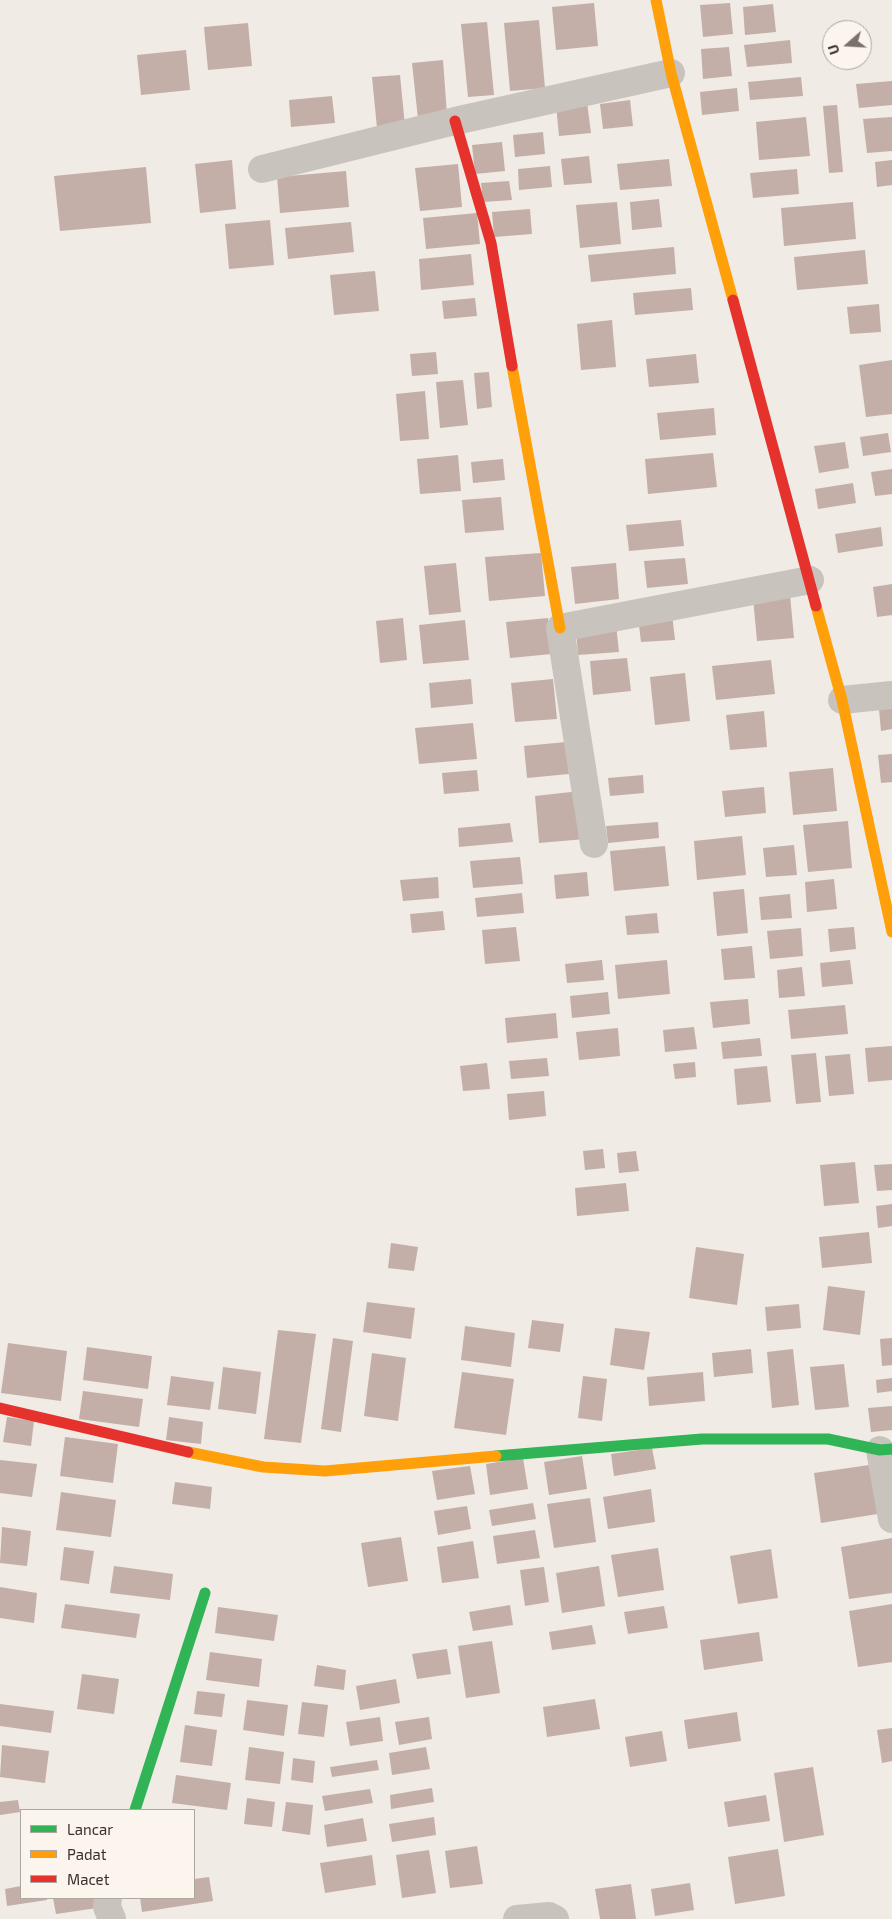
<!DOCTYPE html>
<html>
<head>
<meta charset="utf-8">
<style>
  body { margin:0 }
  #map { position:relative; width:892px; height:1919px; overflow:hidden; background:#f0ebe5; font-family:"Exo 2",sans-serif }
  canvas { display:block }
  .legend { position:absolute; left:20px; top:1809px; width:175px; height:90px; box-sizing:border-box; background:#fbf5ee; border:1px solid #aea6a0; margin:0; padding:6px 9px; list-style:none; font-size:15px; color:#3b302b }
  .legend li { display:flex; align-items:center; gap:10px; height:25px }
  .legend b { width:25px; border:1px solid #aea6a0 }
  .north { position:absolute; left:822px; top:20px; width:50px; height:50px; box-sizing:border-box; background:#fbf5ee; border:1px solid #aea6a0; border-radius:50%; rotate:251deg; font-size:14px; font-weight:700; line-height:20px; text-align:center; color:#3b302b }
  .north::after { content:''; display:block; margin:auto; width:18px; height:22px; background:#7a716c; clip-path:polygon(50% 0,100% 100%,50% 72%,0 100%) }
</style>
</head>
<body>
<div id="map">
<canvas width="892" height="1919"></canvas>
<ul class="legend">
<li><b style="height:6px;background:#30b455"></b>Lancar</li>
<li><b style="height:6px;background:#ff9f0a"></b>Padat</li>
<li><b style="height:6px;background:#e5322d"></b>Macet</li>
</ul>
<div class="north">U</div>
</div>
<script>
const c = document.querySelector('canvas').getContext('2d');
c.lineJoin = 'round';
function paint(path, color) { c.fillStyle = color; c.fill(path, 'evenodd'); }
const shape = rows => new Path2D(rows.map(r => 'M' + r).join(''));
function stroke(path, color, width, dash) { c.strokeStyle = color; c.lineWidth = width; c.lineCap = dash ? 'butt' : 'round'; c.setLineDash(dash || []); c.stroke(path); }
const building = shape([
  [594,3,598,46,556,50,552,7],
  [730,3,733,34,703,37,700,5],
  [773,4,776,32,745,35,743,7],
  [539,20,545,88,510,91,504,23],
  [487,22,494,95,468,97,461,24],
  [248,23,252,66,208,70,204,27],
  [790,40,792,63,747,67,744,45],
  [729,47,732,76,703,79,701,49],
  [186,50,190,90,141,95,137,55],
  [443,60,447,115,418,119,412,63],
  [400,75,405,126,377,128,372,77],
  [801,77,803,96,750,100,748,82],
  [892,81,892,105,859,108,856,84],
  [737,88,739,111,702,115,700,92],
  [332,96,335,123,291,127,289,100],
  [630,100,633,126,603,129,600,104],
  [587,102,591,133,559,136,556,105],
  [837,105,843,172,829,173,823,106],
  [806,117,810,156,759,160,756,122],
  [892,117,892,151,867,153,863,119],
  [543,132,545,154,515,157,513,135],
  [502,142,505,171,475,174,472,145],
  [589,156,592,183,564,185,561,159],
  [669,159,672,186,620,190,617,164],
  [232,160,236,209,200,213,195,164],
  [892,160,892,185,877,187,875,162],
  [458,164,462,207,420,211,415,168],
  [550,166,552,187,519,190,518,169],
  [146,167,151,223,60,231,54,176],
  [797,169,799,194,753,198,750,173],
  [346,171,349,207,280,213,277,177],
  [509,181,512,200,483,202,481,183],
  [659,199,662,227,632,230,630,202],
  [617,202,621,244,580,248,576,205],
  [853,202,856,239,784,246,781,208],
  [530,209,532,234,494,237,492,212],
  [477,213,480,244,426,249,423,218],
  [270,220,274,265,229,269,225,224],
  [351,222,354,252,288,259,285,228],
  [674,247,676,274,591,282,588,255],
  [865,250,868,284,797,290,794,257],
  [471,254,474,285,421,290,419,259],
  [375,271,379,311,334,315,330,275],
  [691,288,693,310,635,315,633,293],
  [475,298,477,316,444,319,442,301],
  [879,304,881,332,850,334,847,307],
  [612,320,616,367,581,370,577,324],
  [436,352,438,374,412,376,410,354],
  [696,354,699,383,649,387,646,359],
  [892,360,892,414,866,417,859,365],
  [489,372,492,407,477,409,474,373],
  [463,380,468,425,440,428,436,382],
  [425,391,429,439,400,441,396,394],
  [714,408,716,435,660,440,657,413],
  [888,433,891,452,863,456,860,437],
  [845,442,849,468,819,473,814,446],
  [713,453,717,487,648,494,645,459],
  [458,455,461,491,420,494,417,459],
  [503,459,505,480,473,483,471,462],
  [892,469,892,494,875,496,871,472],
  [853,483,856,503,818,509,815,489],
  [501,497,504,530,465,533,462,500],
  [681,520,684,546,629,551,626,525],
  [881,527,883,546,838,553,835,534],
  [541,553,545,596,489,601,485,557],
  [685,558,688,584,647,588,644,561],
  [456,563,461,612,429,615,424,566],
  [616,563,619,599,575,604,571,567],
  [892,584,892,615,877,617,873,587],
  [790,595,794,638,757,641,753,598],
  [672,614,675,640,641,642,638,617],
  [403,618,407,660,380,663,376,621],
  [548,618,552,654,510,658,506,622],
  [465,620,469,660,423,664,419,625],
  [616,625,619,652,578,655,576,629],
  [627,658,631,691,593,695,590,661],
  [771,660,775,694,716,700,712,666],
  [685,673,690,721,655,725,650,677],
  [471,679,473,704,431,708,429,683],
  [553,679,557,719,515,722,511,683],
  [892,698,892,729,881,731,878,699],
  [764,711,767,747,730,750,726,715],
  [473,723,477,759,419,764,415,728],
  [566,742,569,774,527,778,524,746],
  [892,754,892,782,881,783,878,755],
  [833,768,837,811,793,815,789,772],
  [477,770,479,791,444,794,442,773],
  [643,775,644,793,610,796,608,778],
  [764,787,766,813,725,817,722,791],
  [580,791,585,839,539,843,535,796],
  [848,821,852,868,808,872,803,825],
  [658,822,659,838,608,843,606,826],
  [510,823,513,842,459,847,458,828],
  [742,836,746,875,697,880,694,841],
  [794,845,797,875,766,877,763,848],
  [665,846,669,886,614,891,610,851],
  [520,857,523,884,473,888,470,861],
  [587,872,589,896,556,899,554,875],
  [438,877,439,898,403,901,400,880],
  [834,879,837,909,807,912,805,882],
  [744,889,748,933,717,936,713,892],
  [522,893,524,913,477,917,475,898],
  [790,894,792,918,761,920,759,897],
  [443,911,445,930,412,933,410,914],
  [657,913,659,933,627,935,625,916],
  [516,927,520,961,485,964,482,930],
  [854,927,856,949,830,952,828,929],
  [801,928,803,956,770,959,767,931],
  [752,946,755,978,724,980,721,949],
  [602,960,604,980,567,983,565,964],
  [667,960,670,994,618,999,615,965],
  [850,960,853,984,822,987,820,963],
  [802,967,805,996,779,998,777,970],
  [608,992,610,1014,572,1018,570,996],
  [748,999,750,1024,713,1028,710,1002],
  [845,1005,848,1034,791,1039,788,1010],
  [556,1013,558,1038,507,1043,505,1018],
  [694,1027,697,1049,665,1052,663,1030],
  [618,1028,620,1056,579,1060,576,1032],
  [760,1038,762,1056,723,1059,721,1042],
  [892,1046,892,1080,868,1082,865,1048],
  [816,1053,821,1102,796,1104,791,1055],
  [850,1054,854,1094,829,1096,825,1056],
  [547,1058,549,1076,511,1079,509,1061],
  [695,1062,696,1077,675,1079,673,1064],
  [487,1063,490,1089,463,1091,460,1066],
  [767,1066,771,1102,737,1105,734,1069],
  [544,1091,546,1116,509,1120,507,1094],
  [603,1149,605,1168,585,1170,583,1151],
  [636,1151,639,1171,619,1173,617,1153],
  [855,1162,859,1203,824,1206,820,1165],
  [892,1164,892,1190,877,1191,874,1165],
  [626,1183,629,1211,577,1216,575,1188],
  [892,1204,892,1226,878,1228,876,1206],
  [869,1232,872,1263,822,1268,819,1237],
  [391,1243,418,1247,414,1271,388,1268],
  [696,1247,744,1254,737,1305,689,1298],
  [828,1286,865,1291,860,1335,823,1330],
  [367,1302,415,1308,411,1339,363,1332],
  [799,1304,801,1328,767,1331,765,1307],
  [532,1320,564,1324,560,1352,528,1348],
  [465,1326,515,1333,511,1367,461,1360],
  [615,1328,650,1332,644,1370,610,1365],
  [278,1330,316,1334,301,1443,264,1439],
  [333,1338,353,1341,341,1432,321,1429],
  [892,1338,892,1365,882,1366,880,1339],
  [8,1343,67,1351,61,1401,1,1393],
  [87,1347,152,1356,148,1389,83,1380],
  [751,1349,753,1373,714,1377,712,1353],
  [793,1349,799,1405,772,1408,767,1352],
  [372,1353,406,1358,398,1421,364,1416],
  [844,1364,849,1407,815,1410,810,1367],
  [223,1367,261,1372,256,1414,218,1409],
  [462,1372,514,1379,506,1435,454,1428],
  [703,1372,705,1401,649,1406,647,1377],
  [171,1376,214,1382,210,1410,167,1405],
  [583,1376,607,1379,602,1421,578,1418],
  [892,1378,892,1391,877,1393,876,1380],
  [83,1391,143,1399,139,1427,79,1419],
  [892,1406,892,1430,871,1432,868,1408],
  [7,1417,34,1421,31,1446,3,1442],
  [169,1417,203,1422,201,1444,166,1440],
  [65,1437,118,1444,113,1483,60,1476],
  [652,1448,656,1469,614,1476,611,1454],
  [582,1456,587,1489,549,1495,544,1462],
  [523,1458,528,1489,490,1495,486,1464],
  [0,1460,37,1464,32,1497,0,1493],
  [876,1464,884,1513,821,1523,814,1473],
  [470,1466,475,1494,437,1500,432,1471],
  [175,1482,212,1487,210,1509,172,1504],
  [651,1489,655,1522,608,1529,603,1497],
  [61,1492,116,1500,111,1537,56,1530],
  [590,1498,596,1542,554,1548,547,1504],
  [533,1503,536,1519,492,1526,489,1510],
  [467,1506,471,1529,438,1535,434,1511],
  [2,1527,31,1531,27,1566,0,1563],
  [535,1530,540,1558,497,1564,493,1536],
  [401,1537,408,1581,368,1587,361,1543],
  [892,1538,892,1593,849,1599,841,1547],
  [473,1541,479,1578,442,1583,437,1547],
  [64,1547,94,1551,89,1584,60,1580],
  [658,1548,664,1590,618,1597,611,1555],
  [771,1549,778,1598,738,1604,730,1556],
  [114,1566,173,1574,170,1600,110,1593],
  [599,1566,605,1606,562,1613,556,1573],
  [544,1567,549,1602,525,1606,520,1570],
  [0,1587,37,1593,34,1623,0,1618],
  [65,1604,140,1614,136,1638,61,1628],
  [892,1604,892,1662,858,1667,849,1611],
  [510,1605,513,1625,473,1631,469,1612],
  [664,1606,668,1628,628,1634,624,1612],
  [218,1607,278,1615,274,1641,215,1633],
  [592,1625,596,1644,552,1650,549,1632],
  [759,1632,763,1661,704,1670,700,1640],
  [492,1641,500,1693,466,1698,458,1646],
  [447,1649,451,1674,417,1679,412,1654],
  [210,1652,262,1659,259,1687,206,1680],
  [317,1665,346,1670,344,1690,314,1686],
  [82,1674,119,1679,114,1714,77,1709],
  [396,1679,400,1703,360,1710,356,1686],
  [197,1691,225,1694,222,1717,194,1714],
  [595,1699,600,1729,547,1737,543,1707],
  [247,1700,288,1705,284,1736,243,1730],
  [302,1702,328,1705,324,1737,298,1734],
  [0,1704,54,1711,51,1733,0,1726],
  [737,1712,741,1741,688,1749,684,1720],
  [380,1717,383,1741,350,1746,346,1722],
  [429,1717,432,1739,399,1745,395,1722],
  [185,1725,217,1730,212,1766,180,1762],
  [892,1728,892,1761,882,1763,877,1730],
  [662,1731,667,1761,630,1767,625,1737],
  [2,1745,49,1751,45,1783,0,1777],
  [249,1747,284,1752,280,1784,245,1780],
  [426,1747,430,1769,392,1775,389,1753],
  [293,1758,315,1761,313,1783,291,1780],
  [377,1760,379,1770,332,1777,330,1767],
  [813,1767,824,1835,784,1842,774,1773],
  [176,1775,231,1783,227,1810,172,1803],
  [432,1788,434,1802,391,1809,390,1795],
  [370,1789,373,1803,325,1811,322,1796],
  [766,1795,770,1821,728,1827,724,1802],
  [247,1798,275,1802,272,1827,244,1824],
  [18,1800,20,1812,0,1815,0,1802],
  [286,1802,313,1805,310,1835,282,1831],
  [434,1817,436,1835,392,1842,389,1824],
  [363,1818,367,1841,327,1847,324,1825],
  [477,1846,483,1884,450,1888,445,1851],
  [778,1849,785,1896,735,1904,728,1857],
  [429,1850,436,1893,402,1898,396,1855],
  [372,1855,376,1885,325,1893,320,1863],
  [209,1877,213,1901,142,1912,140,1898,194,1898,194,1879],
  [690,1883,694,1910,655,1916,651,1889],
  [631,1884,636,1919,600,1919,595,1889],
  [21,1886,21,1898,47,1898,47,1900,7,1906,5,1889],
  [53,1898,95,1898,97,1908,56,1914]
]);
const street = shape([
  [262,169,455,121,671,73],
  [842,700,892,695],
  [594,844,560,628,810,580],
  [880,1450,892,1519],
  [108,1898,107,1907,112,1919],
  [517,1919,549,1916,555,1919]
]);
const fast = shape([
  [496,1456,702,1439,828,1439,880,1450,892,1449],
  [135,1810,205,1593]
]);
const slow = shape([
  [656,0,671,73,733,300],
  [512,366,560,628],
  [816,606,842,700,892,932],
  [188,1452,263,1467,325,1471,496,1456]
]);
const jam = shape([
  [455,121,491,243,512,366],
  [733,300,816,606],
  [0,1408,188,1452]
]);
paint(building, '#c3afa7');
stroke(street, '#c9c3be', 28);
stroke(fast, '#30b455', 11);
stroke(slow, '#ff9f0a', 11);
stroke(jam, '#e5322d', 11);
</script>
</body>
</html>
